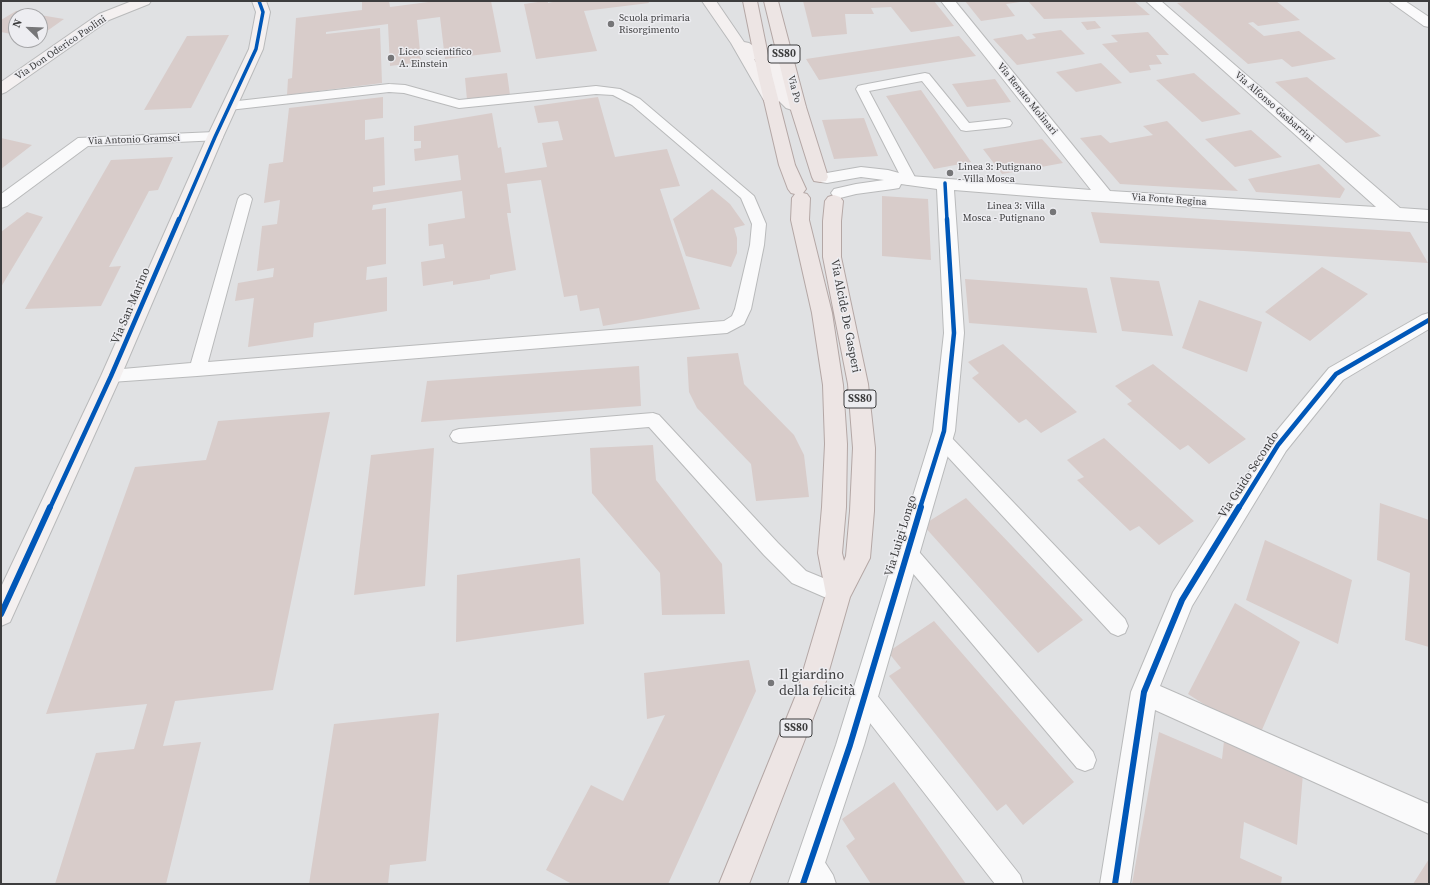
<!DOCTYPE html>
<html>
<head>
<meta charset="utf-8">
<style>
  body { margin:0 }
  #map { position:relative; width:1430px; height:885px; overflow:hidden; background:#e0e1e3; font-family:"Source Serif 4",serif }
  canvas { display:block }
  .frame { position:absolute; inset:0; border:2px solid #3d3d3e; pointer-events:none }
  .north { position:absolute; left:8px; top:8px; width:40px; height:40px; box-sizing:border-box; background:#ededf1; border:1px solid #a7a7a9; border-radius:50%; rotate:293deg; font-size:11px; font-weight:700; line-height:16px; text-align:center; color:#3d3d3e }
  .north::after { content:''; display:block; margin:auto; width:14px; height:18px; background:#767678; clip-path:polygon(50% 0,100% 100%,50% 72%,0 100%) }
</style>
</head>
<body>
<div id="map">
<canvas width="1430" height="885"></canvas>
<div class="frame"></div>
<div class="north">N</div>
</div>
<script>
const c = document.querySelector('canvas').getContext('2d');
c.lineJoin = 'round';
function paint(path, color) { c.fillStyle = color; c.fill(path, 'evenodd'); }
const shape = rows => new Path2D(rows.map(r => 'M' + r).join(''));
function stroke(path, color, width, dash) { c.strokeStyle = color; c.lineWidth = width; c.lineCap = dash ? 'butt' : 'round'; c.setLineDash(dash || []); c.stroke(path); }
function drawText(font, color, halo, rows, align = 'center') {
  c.font = font + ' "Source Serif 4",serif'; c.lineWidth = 3; c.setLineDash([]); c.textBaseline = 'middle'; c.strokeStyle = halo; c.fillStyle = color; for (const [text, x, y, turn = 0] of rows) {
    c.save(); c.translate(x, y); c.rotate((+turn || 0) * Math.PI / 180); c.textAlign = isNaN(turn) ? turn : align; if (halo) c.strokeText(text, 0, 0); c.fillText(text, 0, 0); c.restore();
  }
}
const building = shape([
  [362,1,389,1,390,7,436,1,491,1,501,52,445,59,440,17,417,20,421,62,390,66,388,24,326,32,326,34,380,28,382,83,287,95,288,79,292,78,296,18,362,10],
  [545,1,548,1,548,3,557,1,648,1,649,3,584,11,597,51,536,59,524,4],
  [803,1,934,1,954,26,911,32,891,7,871,8,874,14,845,14,847,34,812,37],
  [965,1,1020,1,1020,2,1006,4,1015,16,981,21],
  [1028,1,1134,1,1150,15,1044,19],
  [1191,1,1276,1,1300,20,1258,26,1253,22,1248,23,1264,36,1299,31,1336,59,1292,67,1282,59,1248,64,1177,3],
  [16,11,64,19,40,36,40,16,16,16,16,35,1,32,1,20],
  [1095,21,1101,28,1087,30,1081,22],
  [1061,30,1085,54,1017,65,993,39,1022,34,1027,40,1036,38,1032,34],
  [1148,32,1169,55,1156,55,1162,64,1149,65,1151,70,1130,73,1102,44,1118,42,1111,35],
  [229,35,191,108,144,110,187,36],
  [959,36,976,56,819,80,806,59],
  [1101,63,1122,83,1076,92,1056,72],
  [507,73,510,95,467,100,465,78],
  [1194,73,1241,114,1202,122,1156,80],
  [1307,77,1381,136,1346,143,1275,82],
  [995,79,1011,102,967,107,952,84],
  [921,90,971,162,934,169,886,96],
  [383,97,383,118,365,120,365,140,384,137,385,185,373,187,373,192,461,180,458,155,415,161,414,149,421,148,421,141,414,141,414,126,492,113,498,148,501,147,505,173,547,167,542,143,563,140,558,121,538,123,534,106,598,97,615,157,667,149,680,186,660,189,700,309,603,326,599,308,580,311,577,295,564,297,541,180,507,184,511,213,507,213,516,270,490,275,490,279,453,285,453,281,423,286,421,262,445,258,443,244,429,246,428,224,465,218,462,191,373,205,372,210,386,208,386,264,367,267,366,280,387,277,387,311,314,323,313,337,248,347,254,298,235,301,238,283,273,277,274,268,257,271,262,226,277,224,280,200,264,203,269,164,283,162,289,108],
  [864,118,878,156,834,159,822,120],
  [1167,121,1238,191,1120,184,1080,138,1101,135,1110,143,1153,135,1143,126],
  [1251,130,1282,157,1235,167,1205,139],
  [1,138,32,145,1,169],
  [1042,139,1063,163,1002,174,983,149],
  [173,157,158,190,149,191,109,267,121,266,101,306,25,309,111,160],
  [1319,164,1345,189,1340,198,1256,192,1248,179],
  [712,189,730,204,745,225,734,228,737,238,737,253,731,267,686,256,673,219],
  [882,196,928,199,931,260,882,256],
  [27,212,43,217,1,287,1,232],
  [1091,212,1410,232,1428,263,1244,251,1100,243],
  [1322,267,1368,294,1310,341,1265,312],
  [1110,277,1159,281,1173,336,1122,331],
  [965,279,1087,288,1097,333,969,323],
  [1199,300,1262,322,1247,372,1182,348],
  [1003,344,1077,412,1041,433,1026,419,1019,423,972,378,979,373,968,362],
  [738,353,744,384,794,435,804,455,809,497,756,501,751,464,697,408,689,392,687,357],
  [1153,364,1246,439,1209,464,1188,445,1180,450,1127,404,1132,401,1115,386],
  [639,366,641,406,421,422,427,381],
  [330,412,273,690,175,701,163,746,201,742,166,884,55,884,96,753,134,749,147,704,46,714,135,467,206,460,218,421],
  [1104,438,1194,521,1159,545,1139,526,1130,531,1077,480,1084,477,1067,460],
  [653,445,656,480,722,564,725,614,662,615,660,573,592,493,590,448],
  [434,448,425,586,354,595,371,455],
  [966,498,1083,620,1038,653,923,525],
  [1380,503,1429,520,1429,647,1405,640,1410,573,1377,560],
  [1265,540,1352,580,1338,644,1246,600],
  [580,558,584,624,456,642,457,575],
  [1235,603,1300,642,1258,739,1188,694],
  [934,621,1074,782,1023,825,1006,804,997,811,889,676,901,668,888,652],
  [749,660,756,691,668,884,572,884,546,870,591,785,623,801,665,715,647,719,644,673],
  [439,713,426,861,390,865,388,884,309,884,334,724],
  [1159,732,1222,759,1224,741,1303,774,1297,845,1244,822,1240,858,1282,877,1281,884,1132,884],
  [894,782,966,884,871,884,846,846,855,839,842,819],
  [1429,859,1429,884,1413,884]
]);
const lane = shape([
  [925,73,929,74,969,123,1005,119,1010,120,1012,123,1010,126,1005,127,966,131,961,130,922,81,869,91,917,181,915,184,910,185,905,184,903,181,856,89,858,86,862,85,925,73],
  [389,84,405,85,459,100,596,86,620,89,640,99,754,196,766,224,764,245,751,309,744,324,727,333,197,376,111,382,105,381,103,376,105,371,111,370,191,363,238,199,240,196,245,194,250,196,252,199,208,362,724,321,732,316,735,309,750,245,752,224,741,198,632,105,613,95,596,94,459,108,404,93,389,92,229,110,224,109,223,106,224,103,229,102,389,84],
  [653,413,659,415,778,543,806,571,845,587,848,594,845,601,838,603,792,583,764,555,649,427,459,443,453,441,450,436,453,431,459,429,653,413],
  [942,432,948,434,1125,619,1128,626,1125,633,1118,636,1111,633,936,444,933,439,936,434,942,432],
  [907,543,914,546,1093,752,1096,760,1093,768,1085,771,1077,768,900,558,897,552,900,546,907,543],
  [864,686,872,689,1020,875,1023,884,995,884,856,705,853,697,856,689,864,686],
  [810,850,819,853,833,875,836,884,810,884,798,862,801,853,810,850]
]);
const street = shape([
  [941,1,955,1,1110,191,1376,207,1146,1,1161,1,1400,208,1429,210,1429,222,1054,198,954,190,964,333,955,431,864,745,818,884,788,884,836,745,933,431,944,333,937,189,901,184,899,188,893,189,856,194,840,198,834,197,831,193,834,189,856,184,884,180,861,177,827,183,821,182,819,178,821,174,861,167,888,170,910,176,1091,190,941,1],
  [1389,1,1405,1,1429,17,1429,27,1424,26,1389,1],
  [215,132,221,134,223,137,221,140,88,146,7,206,1,208,1,194,78,138,215,132],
  [1429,313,1429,329,1343,380,1286,451,1192,606,1160,686,1429,804,1429,834,1155,710,1130,884,1100,884,1131,692,1173,592,1270,439,1329,368,1422,315,1429,313]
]);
const secondary = shape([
  [132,1,151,1,149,4,109,20,6,92,1,94,1,82,99,14,132,1],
  [252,1,266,1,270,12,263,49,223,137,121,376,10,622,1,626,1,587,101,376,207,137,249,49,256,12,252,1],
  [702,1,716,1,744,42,749,43,782,65,784,68,791,97,796,102,804,104,806,107,804,110,798,112,786,108,779,101,776,104,771,106,766,104,731,43,702,1],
  [754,59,770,69,776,96,754,59]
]);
const primary = shape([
  [743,1,757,1,772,75,795,165,806,189,803,193,807,194,810,198,809,220,832,313,843,385,847,444,846,507,842,553,844,561,846,556,850,511,853,448,848,384,823,257,823,221,825,201,828,197,834,195,840,197,843,201,841,221,841,257,868,384,875,448,874,511,870,558,850,597,822,695,749,884,719,884,796,695,826,594,818,553,822,507,825,444,823,385,812,313,791,220,792,198,795,194,791,193,788,189,779,165,758,75,743,1],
  [764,1,778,1,806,107,828,177,826,181,820,182,814,181,812,177,790,107,764,1]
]);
const cyclewayFar2 = shape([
  [945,183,947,220],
  [179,220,215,137,256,49,263,12,259,1]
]);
const cyclewayFar1 = shape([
  [50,508,111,376,179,219],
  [920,508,944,431,954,333,947,219],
  [1239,508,1278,445,1336,374,1429,320]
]);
const cycleway = shape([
  [1,614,50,507],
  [803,884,850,745,921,507],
  [1115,884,1144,692,1182,600,1239,507]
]);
const markers = [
  [611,24,4,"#767678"],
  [391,58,4,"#767678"],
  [950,173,4,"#767678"],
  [1053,212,4,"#767678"],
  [771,683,4,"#767678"]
];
const farPoinames = [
  ["Scuola primaria",619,18],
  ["Risorgimento",619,30],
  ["Liceo scientifico",399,52],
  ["A. Einstein",399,64],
  ["Linea 3: Putignano",958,167],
  ["- Villa Mosca",958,179],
  ["Linea 3: Villa",1045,206,"right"],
  ["Mosca - Putignano",1045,218,"right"]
];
const farStreetnames = [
  ["Via Don Oderico Paolini",61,48,-34],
  ["Via Po",794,89,75],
  ["Via Renato Molinari",1027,99,51],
  ["Via Alfonso Gasbarrini",1274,107,41],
  ["Via Antonio Gramsci",134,140,-2],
  ["Via Fonte Regina",1169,200,4]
];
const shields = [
  [784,54,32],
  [860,399,32],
  [796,728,32]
];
const shieldNames = [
  ["SS80",784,54],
  ["SS80",860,399],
  ["SS80",796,728]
];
const streetNames = [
  ["Via San Marino",131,306,-67],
  ["Via Alcide De Gasperi",845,316,79],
  ["Via Guido Secondo",1249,475,-57],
  ["Via Luigi Longo",901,536,-73]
];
const nearPoinames = [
  ["Il giardino",779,675],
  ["della felicità",779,691]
];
paint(building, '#d8ccca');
stroke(lane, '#b9babb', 2);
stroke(street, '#b9babb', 2);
stroke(secondary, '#b9babb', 2);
stroke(primary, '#b4a7a5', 2);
paint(lane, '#fafafb');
paint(street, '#fafafb');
paint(secondary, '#f4f0f0');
paint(primary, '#ede5e4');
stroke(cyclewayFar2, '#0057b8', 3.5);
stroke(cyclewayFar1, '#0057b8', 4.5);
stroke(cycleway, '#0057b8', 6);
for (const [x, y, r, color] of markers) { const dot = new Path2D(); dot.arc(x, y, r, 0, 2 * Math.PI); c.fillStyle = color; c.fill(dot); stroke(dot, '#ededf1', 1.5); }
drawText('10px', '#3d3d3e', '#ededf1', farPoinames, 'left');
drawText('10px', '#3d3d3e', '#ededf1', farStreetnames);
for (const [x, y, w] of shields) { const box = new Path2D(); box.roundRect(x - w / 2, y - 9, w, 18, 3); c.fillStyle = '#ededf1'; c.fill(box); stroke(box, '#3d3d3e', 1); }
drawText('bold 11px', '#3d3d3e', null, shieldNames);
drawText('12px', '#3d3d3e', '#ededf1', streetNames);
drawText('14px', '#3d3d3e', '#ededf1', nearPoinames, 'left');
</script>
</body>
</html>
